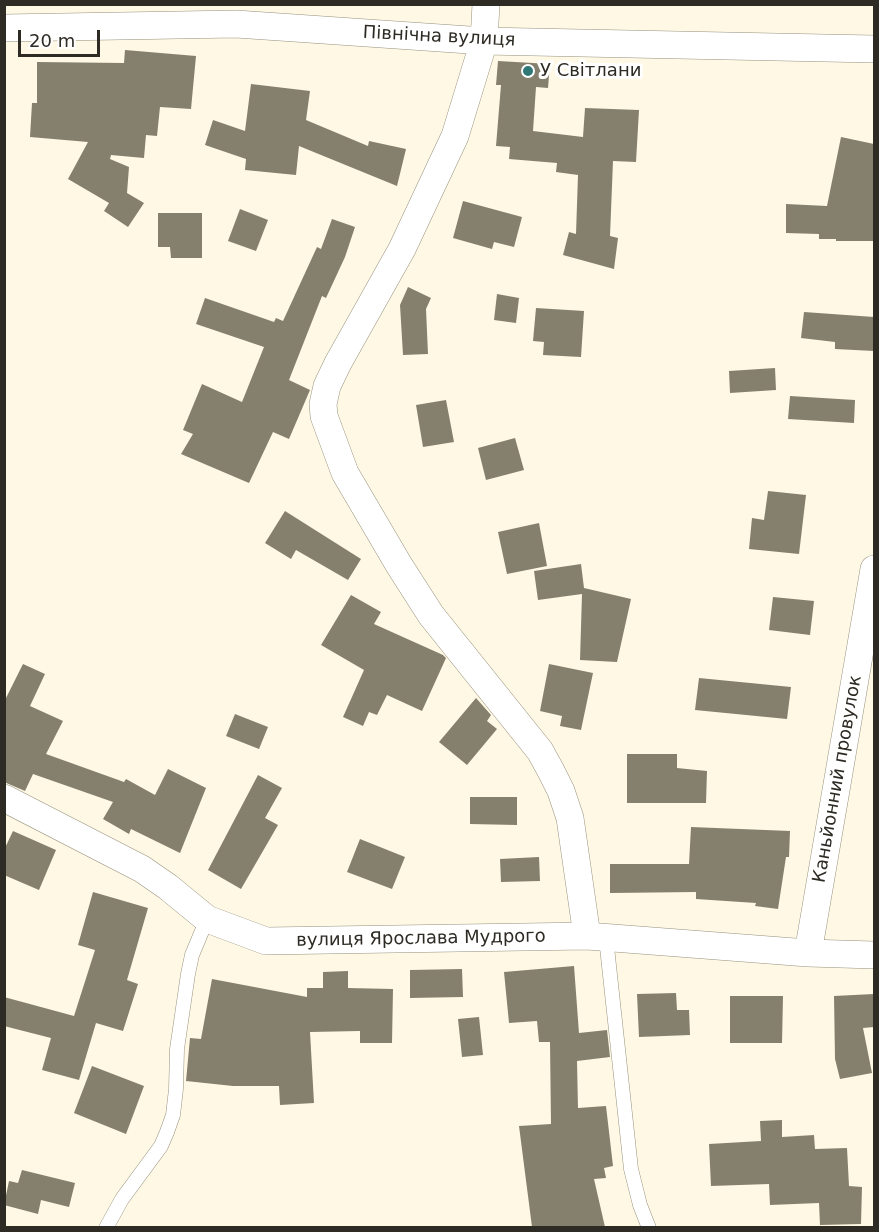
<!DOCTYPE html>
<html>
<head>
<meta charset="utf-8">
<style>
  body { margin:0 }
  #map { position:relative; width:879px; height:1232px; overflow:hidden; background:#fef8e4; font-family:"DejaVu Sans",sans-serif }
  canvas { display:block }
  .frame { position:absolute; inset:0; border:6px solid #2e2b24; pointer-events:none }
  .scale { position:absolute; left:18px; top:30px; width:82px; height:27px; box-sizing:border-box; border:3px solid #2e2b24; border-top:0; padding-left:8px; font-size:18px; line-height:21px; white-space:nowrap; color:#2e2b24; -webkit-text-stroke:4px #fff; paint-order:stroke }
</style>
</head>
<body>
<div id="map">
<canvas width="879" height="1232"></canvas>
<div class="frame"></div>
<div class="scale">20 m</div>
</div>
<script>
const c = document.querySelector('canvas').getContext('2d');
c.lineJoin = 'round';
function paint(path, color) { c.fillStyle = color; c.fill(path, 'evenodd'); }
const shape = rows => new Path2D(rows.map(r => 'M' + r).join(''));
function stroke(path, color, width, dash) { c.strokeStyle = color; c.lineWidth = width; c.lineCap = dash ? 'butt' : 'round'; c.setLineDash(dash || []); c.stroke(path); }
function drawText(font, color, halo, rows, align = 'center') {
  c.font = font + ' "DejaVu Sans",sans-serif'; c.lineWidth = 6; c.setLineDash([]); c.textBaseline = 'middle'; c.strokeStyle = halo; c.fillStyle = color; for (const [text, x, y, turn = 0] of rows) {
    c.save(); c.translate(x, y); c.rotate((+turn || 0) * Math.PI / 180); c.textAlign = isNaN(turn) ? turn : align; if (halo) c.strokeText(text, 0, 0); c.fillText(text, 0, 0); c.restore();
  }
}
const building = shape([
  [125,50,196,56,191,109,160,107,157,136,146,135,144,158,111,155,110,159,129,167,127,193,144,203,128,227,104,211,109,203,68,179,88,142,30,137,32,103,37,103,37,62,124,63],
  [498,61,550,64,548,88,536,87,533,131,583,137,585,108,639,110,636,162,613,161,610,236,618,238,614,269,563,255,569,232,576,234,578,175,556,172,557,163,509,159,510,147,496,146,501,85,496,85],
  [251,84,310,91,306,120,368,146,369,141,406,149,397,186,299,146,296,175,245,170,246,159,205,145,213,120,245,131],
  [841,137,874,144,874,241,836,241,836,239,819,239,819,234,786,233,786,204,827,206],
  [463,201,522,217,514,247,494,242,492,249,453,238],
  [240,209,268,220,256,251,228,241],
  [158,213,202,213,202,258,171,258,170,247,158,247],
  [332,219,355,227,345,257,326,298,322,296,289,380,310,390,289,439,273,432,249,483,181,454,193,434,183,430,202,384,242,402,264,347,196,324,205,298,274,322,276,318,283,321,317,247,321,249],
  [408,287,431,298,426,309,428,354,403,355,400,305],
  [497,294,519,298,516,323,494,320],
  [536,308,584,311,581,357,543,355,544,342,533,341],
  [804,312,874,317,874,351,835,349,835,342,801,338],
  [775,368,776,390,730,393,729,371],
  [790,396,855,400,854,423,788,419],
  [446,400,454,442,423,447,416,405],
  [515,438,524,470,486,480,478,448],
  [768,491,806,495,799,554,749,549,752,518,764,520],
  [285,511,361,559,348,580,296,550,291,559,265,543],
  [539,523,547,566,507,574,498,532],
  [581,564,584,588,631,599,617,662,580,660,582,594,538,600,534,571],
  [351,595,381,612,374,624,443,655,446,658,422,711,387,695,377,715,369,712,363,726,343,717,364,670,321,645],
  [773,597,814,601,810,635,769,630],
  [23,664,45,674,30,706,63,721,46,754,124,782,126,779,155,795,168,769,206,788,180,853,131,829,129,834,103,819,113,802,33,774,25,791,4,782,4,702],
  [549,664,593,673,581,730,560,726,562,716,540,711],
  [699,678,791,687,787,719,695,710],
  [476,698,491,715,487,721,497,729,467,765,439,742],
  [235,714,268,727,259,749,226,736],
  [627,754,677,754,677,768,707,771,706,803,627,803],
  [258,775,282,788,265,818,278,825,241,889,208,870],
  [470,797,517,797,517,825,470,824],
  [691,827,790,831,789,857,786,857,778,909,755,906,756,903,696,899,696,892,610,893,610,864,689,864],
  [13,831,56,850,39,890,4,875,4,850],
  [360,839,405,857,392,889,347,872],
  [539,857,540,881,501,882,500,859],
  [93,892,148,908,127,980,138,984,123,1031,96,1023,79,1080,42,1070,51,1038,4,1026,4,997,74,1016,95,950,78,945],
  [574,966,579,1033,607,1030,610,1057,577,1061,578,1108,606,1106,613,1166,604,1168,606,1178,594,1179,605,1227,532,1227,519,1126,551,1124,550,1042,539,1042,537,1021,509,1023,504,972],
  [462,969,463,997,410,998,410,970],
  [348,971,348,988,393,989,392,1043,360,1043,360,1031,310,1032,314,1103,280,1105,279,1086,233,1086,186,1081,190,1038,201,1039,212,979,307,997,307,988,323,988,323,972],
  [676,993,677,1010,689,1010,690,1035,639,1037,637,994],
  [874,994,874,1027,863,1028,872,1073,840,1079,835,1059,834,996],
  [730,996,783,996,782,1043,730,1043],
  [479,1017,483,1055,462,1057,458,1019],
  [92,1066,144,1086,126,1134,74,1113],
  [782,1120,782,1137,814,1135,815,1149,847,1148,849,1186,862,1187,861,1224,820,1225,819,1203,770,1205,769,1184,711,1186,709,1144,761,1141,760,1121],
  [22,1170,75,1183,69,1207,41,1200,38,1214,4,1205,9,1181,18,1183]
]);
const service = shape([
  [606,938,631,1169,640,1205,649,1228],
  [106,1228,122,1199,161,1146,167,1132,173,1115,176,1089,177,1049,188,974,192,955,207,919]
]);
const minor = shape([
  [486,4,484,41,455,136,402,249,338,363,327,386,323,404,324,416,345,473,399,565,431,615,540,751,551,771,561,791,570,818,587,936],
  [4,28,236,24,484,41,874,49],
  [4,798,142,869,168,887,207,919,266,941,587,936,808,953,874,955],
  [808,953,874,569]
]);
const markers = [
  [528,71,6,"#2f7876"]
];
const streetNames = [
  ["Північна вулиця",439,37,3],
  ["Каньйонний провулок",838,779,-80],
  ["вулиця Ярослава Мудрого",421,939,-1]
];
const poiNames = [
  ["У Світлани",540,71]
];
paint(building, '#85806e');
stroke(service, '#96917e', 15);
stroke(minor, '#96917e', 28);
stroke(service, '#fff', 14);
stroke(minor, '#fff', 27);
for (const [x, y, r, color] of markers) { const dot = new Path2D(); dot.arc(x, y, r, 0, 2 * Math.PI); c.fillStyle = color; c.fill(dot); stroke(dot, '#fff', 2); }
drawText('18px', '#2e2b24', '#fff', streetNames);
drawText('18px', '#2e2b24', '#fff', poiNames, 'left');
</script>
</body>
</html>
